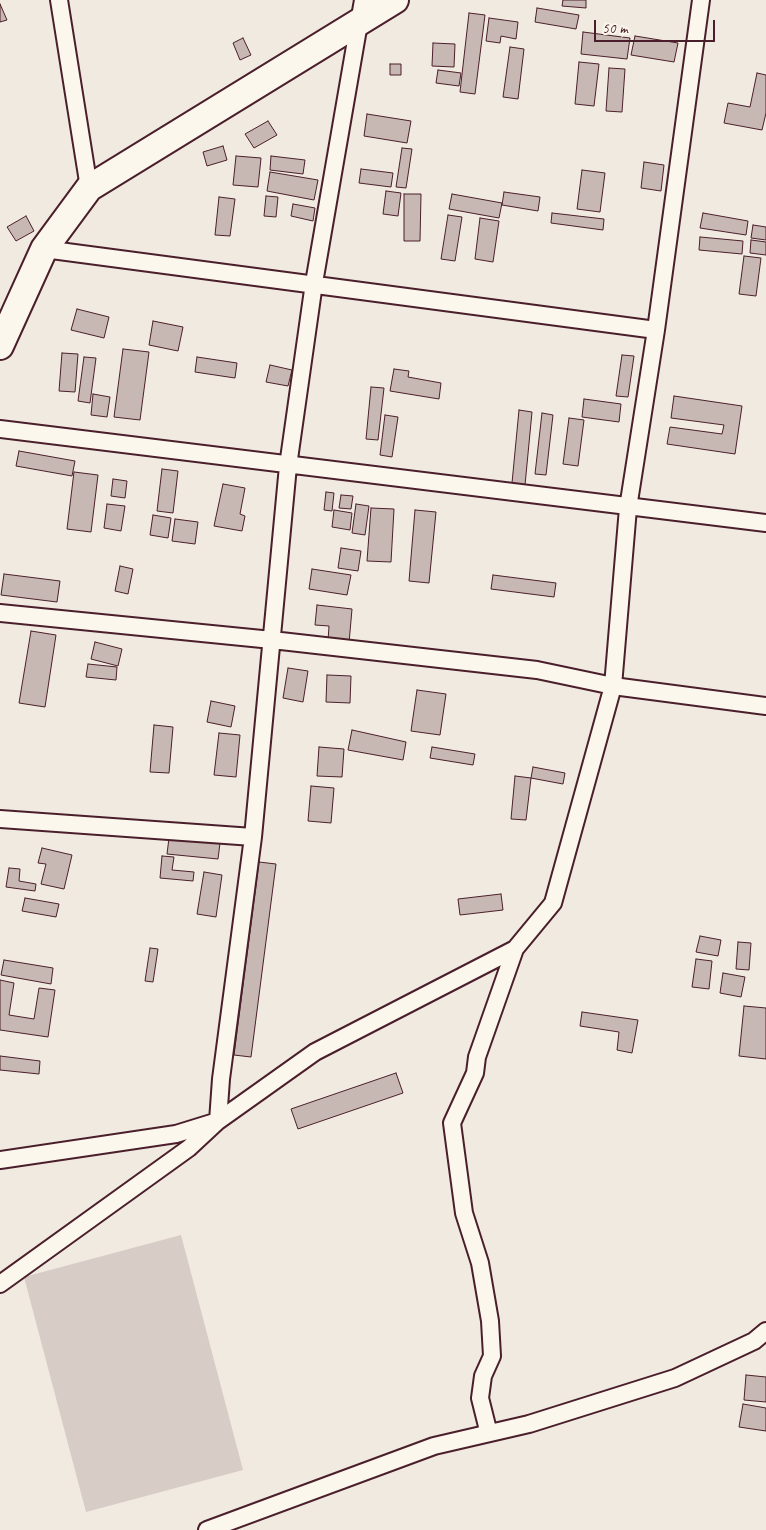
<!DOCTYPE html>
<html>
<head>
<meta charset="utf-8">
<style>
  body { margin:0 }
  #map { position:relative; width:766px; height:1530px; overflow:hidden; background:#f0eae0; font-family:Caveat,sans-serif }
  canvas { display:block }
  .scale { position:absolute; left:594px; top:20px; width:121px; height:22px; box-sizing:border-box; border:2px solid #4a1f2b; border-top:0; padding-left:6px; font-size:15px; line-height:18px; white-space:nowrap; color:#4a1f2b; -webkit-text-stroke:4px #fbf7ec; paint-order:stroke }
</style>
</head>
<body>
<div id="map">
<canvas width="766" height="1530"></canvas>
<div class="scale">50 m</div>
</div>
<script>
const c = document.querySelector('canvas').getContext('2d');
c.lineJoin = 'round';
function paint(path, color) { c.fillStyle = color; c.fill(path, 'evenodd'); }
const shape = rows => new Path2D(rows.map(r => 'M' + r).join(''));
function stroke(path, color, width, dash) { c.strokeStyle = color; c.lineWidth = width; c.lineCap = dash ? 'butt' : 'round'; c.setLineDash(dash || []); c.stroke(path); }
const green = shape([
  [181,1235,243,1470,86,1512,24,1277]
]);
const building = shape([
  [563,0,586,0,586,8,562,6,563,0],
  [0,4,7,20,0,22,0,4],
  [537,8,579,15,576,29,535,22,537,8],
  [469,13,485,15,475,94,460,92,469,13],
  [489,18,518,22,516,39,501,36,500,43,486,41,489,18],
  [583,32,630,38,627,59,581,54,583,32],
  [635,36,678,43,674,62,631,55,635,36],
  [243,38,251,55,240,60,233,43,243,38],
  [433,43,455,44,454,67,432,66,433,43],
  [510,47,524,49,518,99,503,97,510,47],
  [579,62,599,64,594,106,575,104,579,62],
  [390,64,401,64,401,75,390,75,390,64],
  [609,68,625,69,622,112,606,111,609,68],
  [438,70,461,73,459,86,436,83,438,70],
  [757,73,766,75,766,113,762,130,724,123,728,103,750,107,757,73],
  [367,114,411,121,407,143,364,136,367,114],
  [268,121,277,135,254,148,245,134,268,121],
  [223,146,227,160,207,166,203,152,223,146],
  [402,148,412,149,406,188,396,187,402,148],
  [236,156,261,158,258,187,233,185,236,156],
  [271,156,305,160,303,174,270,170,271,156],
  [644,162,664,165,661,191,641,188,644,162],
  [361,169,393,173,391,187,359,183,361,169],
  [582,170,605,173,600,212,577,209,582,170],
  [270,172,318,180,314,200,267,191,270,172],
  [386,191,401,193,398,216,383,214,386,191],
  [504,192,540,197,538,211,502,205,504,192],
  [404,194,421,194,420,241,404,241,404,194],
  [452,194,502,203,499,218,449,209,452,194],
  [266,196,278,197,276,217,264,216,266,196],
  [219,197,235,199,230,236,215,235,219,197],
  [293,204,315,208,313,221,291,216,293,204],
  [552,213,604,219,603,230,551,223,552,213],
  [703,213,748,221,746,235,700,228,703,213],
  [448,215,462,217,455,261,441,259,448,215],
  [26,216,34,231,16,241,7,227,26,216],
  [480,218,499,221,493,262,475,259,480,218],
  [753,225,766,227,766,240,751,238,753,225],
  [700,237,743,241,742,254,699,250,700,237],
  [751,240,766,242,766,255,750,253,751,240],
  [744,256,761,258,756,296,739,294,744,256],
  [77,309,109,317,104,338,71,330,77,309],
  [153,321,183,327,178,351,149,345,153,321],
  [123,349,149,352,140,420,114,417,123,349],
  [62,353,78,354,75,392,59,391,62,353],
  [622,355,634,356,628,397,616,396,622,355],
  [84,357,96,358,90,403,78,401,84,357],
  [197,357,237,363,235,378,195,372,197,357],
  [270,365,292,370,288,386,266,382,270,365],
  [394,369,409,371,408,377,441,383,439,399,390,391,394,369],
  [371,387,384,388,378,440,366,439,371,387],
  [93,394,110,397,107,417,91,415,93,394],
  [674,396,742,406,735,454,667,444,670,427,722,434,724,425,671,418,674,396],
  [584,399,621,404,619,422,582,417,584,399],
  [519,410,532,412,525,485,512,483,519,410],
  [542,413,553,415,546,475,535,474,542,413],
  [385,415,398,417,392,457,380,455,385,415],
  [569,418,584,420,578,466,563,464,569,418],
  [19,451,75,461,72,476,16,466,19,451],
  [162,469,178,471,173,513,157,511,162,469],
  [74,472,98,475,91,532,67,529,74,472],
  [113,479,127,481,125,498,111,496,113,479],
  [223,484,245,488,240,514,245,516,242,531,214,526,223,484],
  [326,492,334,493,332,511,324,510,326,492],
  [341,495,353,496,351,509,339,508,341,495],
  [107,504,125,506,121,531,104,528,107,504],
  [356,504,369,506,365,535,352,533,356,504],
  [371,508,394,509,391,562,367,561,371,508],
  [334,510,352,513,350,530,332,527,334,510],
  [415,510,436,512,429,583,409,581,415,510],
  [153,515,171,518,168,538,150,535,153,515],
  [175,519,198,522,195,544,172,541,175,519],
  [341,548,361,551,358,571,338,568,341,548],
  [120,566,133,569,128,594,115,591,120,566],
  [312,569,351,575,347,595,309,589,312,569],
  [4,574,60,581,57,602,1,595,4,574],
  [493,575,556,583,554,597,491,589,493,575],
  [317,605,352,609,349,643,328,641,329,626,315,625,317,605],
  [31,631,56,635,45,707,19,703,31,631],
  [95,642,122,649,118,666,91,659,95,642],
  [88,664,117,667,116,680,86,677,88,664],
  [288,668,308,671,303,702,283,698,288,668],
  [327,675,351,676,350,703,326,702,327,675],
  [417,690,446,694,440,735,411,731,417,690],
  [211,701,235,706,231,727,207,722,211,701],
  [154,725,173,727,169,773,150,772,154,725],
  [352,730,406,742,403,760,348,750,352,730],
  [219,733,240,735,236,777,214,775,219,733],
  [319,747,344,749,342,777,317,776,319,747],
  [432,747,475,754,473,765,430,758,432,747],
  [533,767,565,773,563,784,531,778,533,767],
  [515,776,531,778,526,820,511,819,515,776],
  [311,786,334,788,331,823,308,821,311,786],
  [169,838,220,843,218,859,167,854,169,838],
  [42,848,72,855,64,889,41,884,46,864,38,863,42,848],
  [162,856,174,857,172,870,194,872,193,881,160,878,162,856],
  [259,862,276,864,251,1057,234,1055,259,862],
  [9,868,20,869,19,881,36,884,35,891,6,887,9,868],
  [204,872,222,875,216,917,197,914,204,872],
  [501,894,503,910,460,915,458,899,501,894],
  [25,898,59,904,56,917,22,911,25,898],
  [700,936,721,940,718,956,696,952,700,936],
  [738,942,751,943,749,970,736,969,738,942],
  [150,948,158,949,153,982,145,981,150,948],
  [696,959,712,961,709,989,692,987,696,959],
  [4,960,53,968,51,984,1,975,4,960],
  [723,973,745,977,741,997,720,993,723,973],
  [0,980,14,983,9,1015,34,1019,39,988,55,990,48,1037,0,1030,0,980],
  [744,1006,766,1008,766,1059,739,1056,744,1006],
  [582,1012,638,1020,632,1053,617,1050,619,1032,580,1026,582,1012],
  [0,1056,40,1061,39,1074,0,1070,0,1056],
  [396,1073,403,1093,298,1129,291,1109,396,1073],
  [746,1375,766,1377,766,1402,744,1400,746,1375],
  [743,1404,766,1408,766,1431,739,1427,743,1404]
]);
const street = shape([
  [59,0,89,188],
  [44,249,656,330],
  [0,429,766,523],
  [0,613,272,640,537,670,613,686,766,706],
  [0,819,253,837,288,466,314,283,363,0],
  [0,1160,176,1134,218,1121,221,1079,253,837],
  [0,1284,189,1148,218,1121,315,1052,515,949],
  [486,1434,487,1426,480,1398,483,1376,492,1356,490,1321,480,1263,464,1213,452,1123,475,1073,477,1057,515,949,553,903,613,686,628,508,656,330,701,0],
  [207,1530,434,1446,529,1424,675,1378,754,1341,766,1331]
]);
const primary = shape([
  [0,346,44,249,89,188,395,0]
]);
paint(green, '#d8ccc6');
paint(building, '#c8b8b3');
stroke(building, '#4a1f2b', 1);
stroke(street, '#4a1f2b', 20);
stroke(primary, '#4a1f2b', 30);
stroke(street, '#fbf7ec', 16);
stroke(primary, '#fbf7ec', 26);
</script>
</body>
</html>
